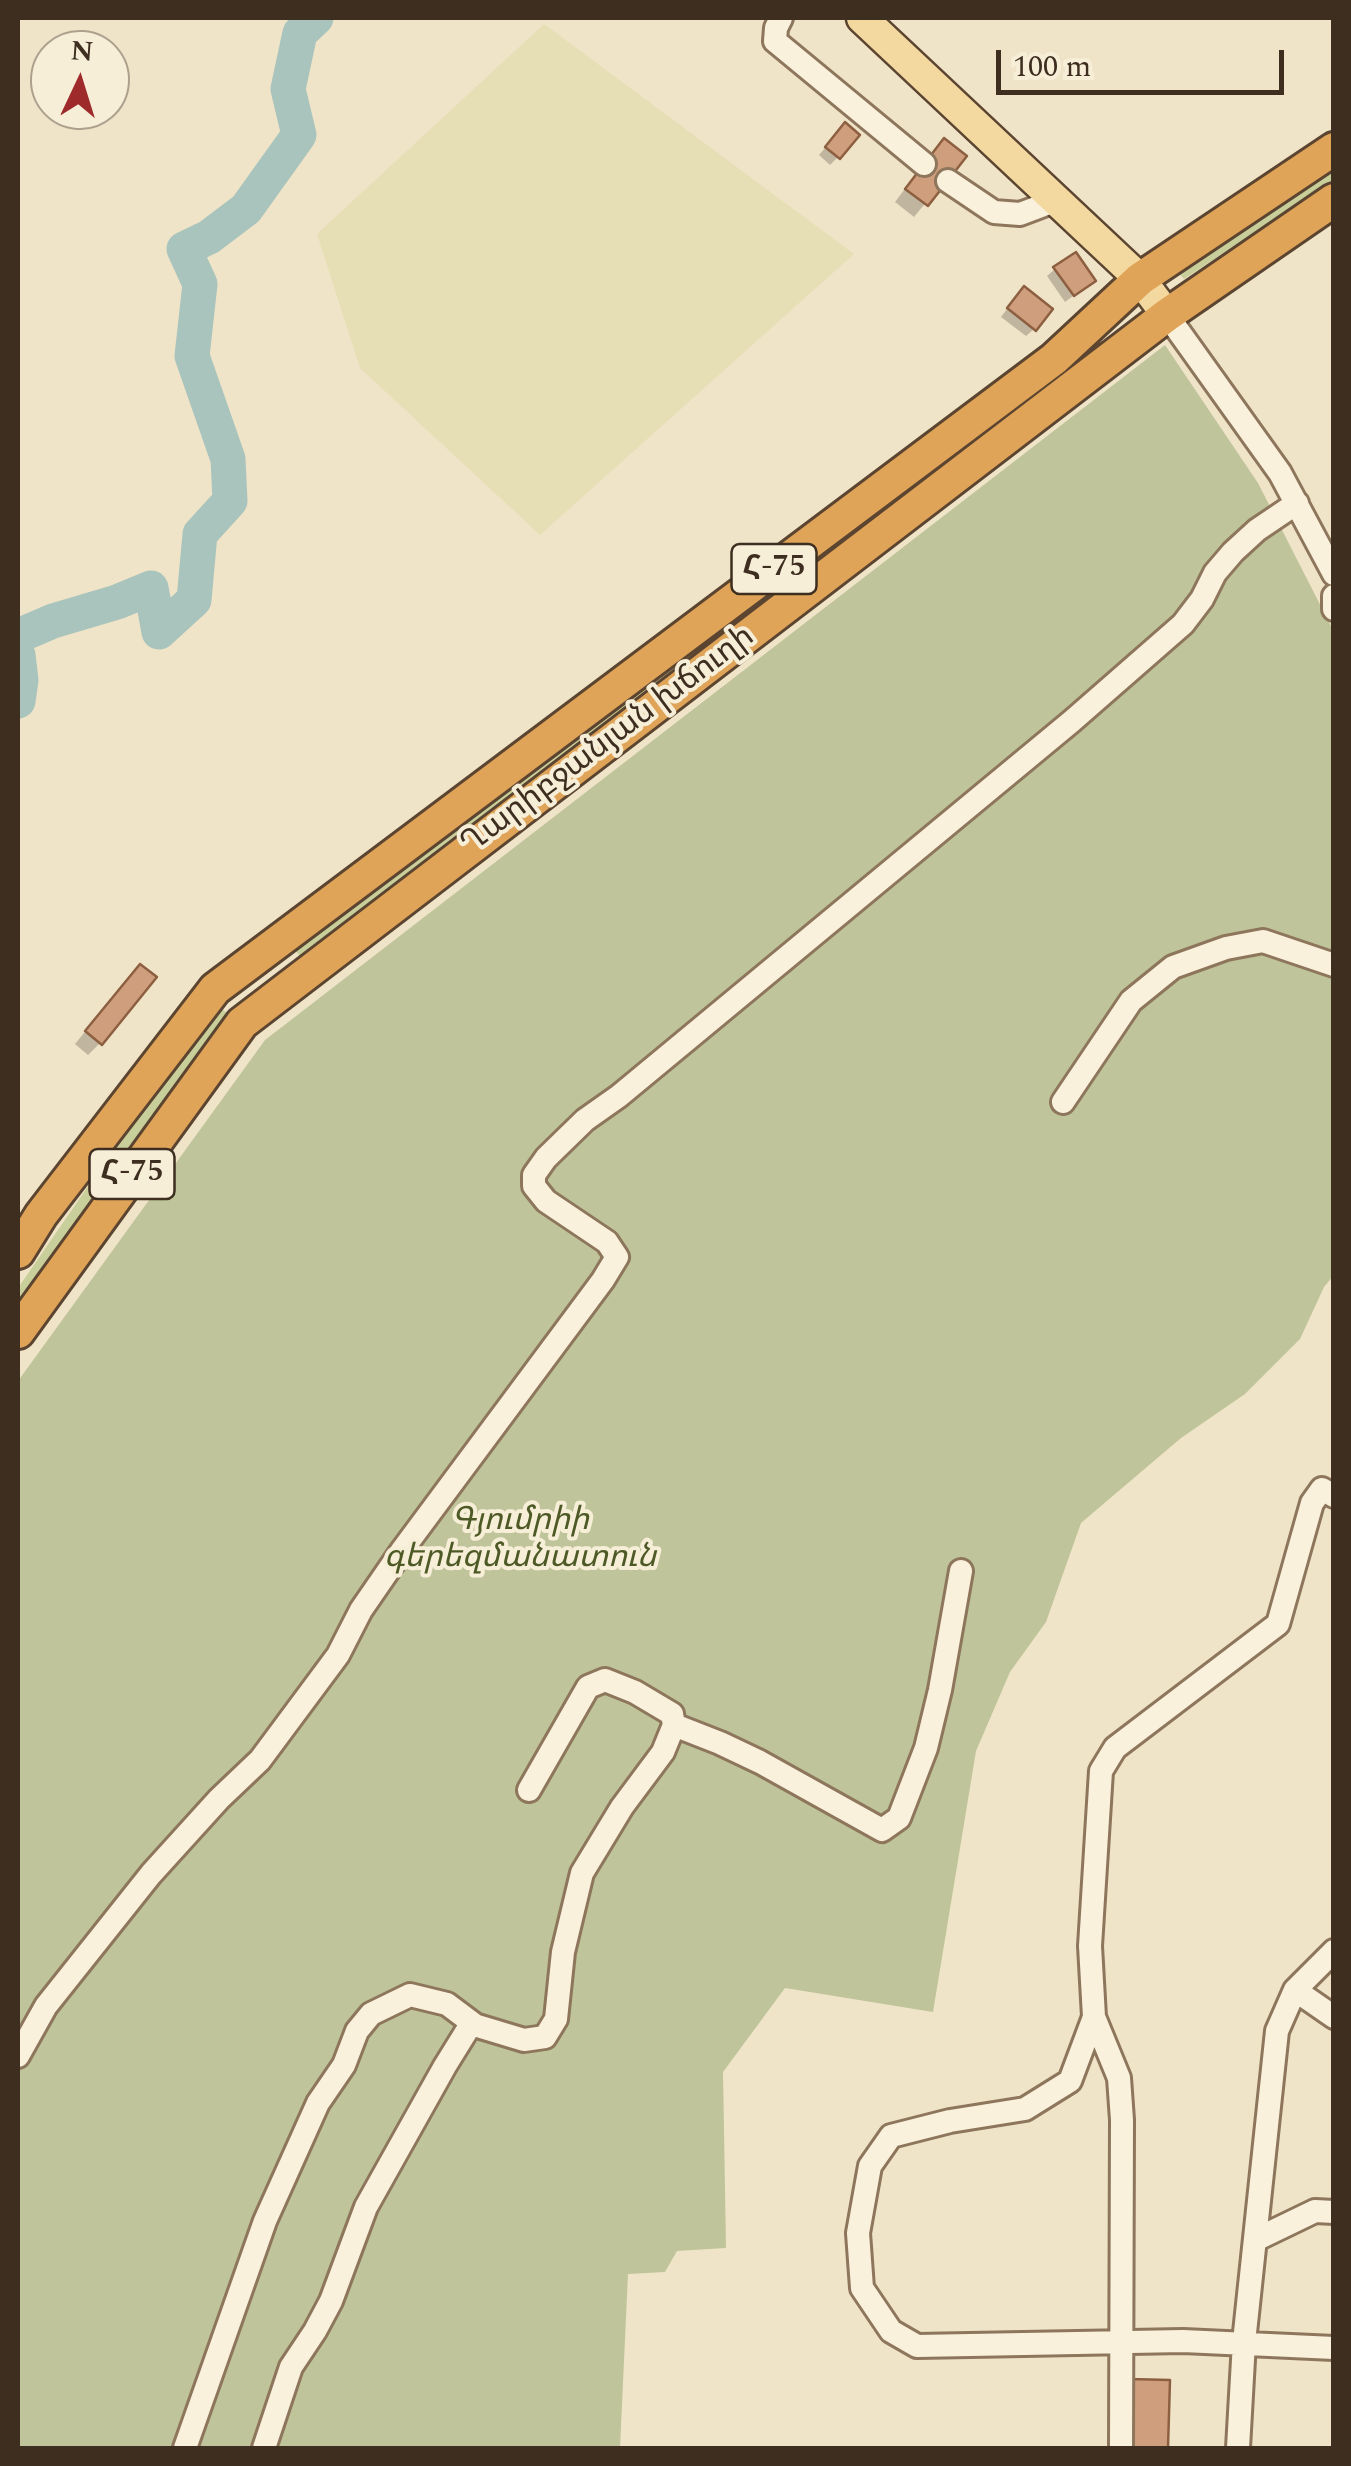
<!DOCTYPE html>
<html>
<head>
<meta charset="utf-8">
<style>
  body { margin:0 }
  #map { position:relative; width:1351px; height:2466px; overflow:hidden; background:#f0e4c8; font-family:Spectral,serif }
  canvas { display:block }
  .frame { position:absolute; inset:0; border:20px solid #3d2e20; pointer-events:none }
  .north { position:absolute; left:30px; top:30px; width:100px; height:100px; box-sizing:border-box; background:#f7eed8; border:2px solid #ada18e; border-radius:50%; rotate:4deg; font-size:28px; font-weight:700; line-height:40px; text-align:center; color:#3d2e20 }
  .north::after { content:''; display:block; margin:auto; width:35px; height:45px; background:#9e2a2b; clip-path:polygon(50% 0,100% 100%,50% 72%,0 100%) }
  .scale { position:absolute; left:996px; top:50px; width:288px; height:45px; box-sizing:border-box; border:5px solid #3d2e20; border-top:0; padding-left:12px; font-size:30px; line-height:35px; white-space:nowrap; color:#3d2e20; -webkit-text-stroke:8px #f7eed8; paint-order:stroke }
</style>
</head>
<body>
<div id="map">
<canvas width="1351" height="2466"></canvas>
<div class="frame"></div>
<div class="north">N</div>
<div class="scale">100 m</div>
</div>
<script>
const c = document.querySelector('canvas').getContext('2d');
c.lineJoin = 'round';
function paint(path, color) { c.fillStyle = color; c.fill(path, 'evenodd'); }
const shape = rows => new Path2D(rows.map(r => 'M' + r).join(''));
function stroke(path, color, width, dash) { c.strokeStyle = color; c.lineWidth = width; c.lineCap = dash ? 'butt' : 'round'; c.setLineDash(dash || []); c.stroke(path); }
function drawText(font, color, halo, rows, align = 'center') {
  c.font = font + ' Spectral,"Noto Sans Armenian",serif'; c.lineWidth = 8; c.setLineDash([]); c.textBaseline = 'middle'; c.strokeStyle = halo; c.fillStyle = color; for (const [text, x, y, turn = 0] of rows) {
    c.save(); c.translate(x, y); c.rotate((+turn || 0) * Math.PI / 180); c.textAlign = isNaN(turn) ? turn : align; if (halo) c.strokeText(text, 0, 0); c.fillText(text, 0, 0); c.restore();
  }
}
const farmland = shape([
  [544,24,854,254,540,535,360,368,317,234]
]);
const green = shape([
  [1333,164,1333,180,1184,279,1175,269],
  [1064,365,1076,373,303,960,294,949],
  [220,1007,231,1017,165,1099,18,1310,18,1288,115,1147]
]);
const cemetery = shape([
  [1165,345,1258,483,1333,630,1334,1275,1324,1287,1300,1339,1245,1394,1181,1438,1081,1523,1046,1622,1010,1672,976,1751,933,2012,785,1988,723,2072,726,2248,677,2251,665,2272,628,2274,620,2448,18,2448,18,1381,265,1040]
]);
const shadow = shape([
  [838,133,838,157,830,165,819,155],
  [932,153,964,156,914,217,895,202],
  [1055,269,1093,281,1065,302,1047,276],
  [1016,297,1034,329,1026,336,1001,317],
  [128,979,100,1043,88,1055,75,1044]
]);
const river = shape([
  [18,636,53,621,117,602,151,588,159,632,194,600,200,534,230,501,228,459,192,356,200,284,184,249,209,237,246,209,299,135,288,89,300,33,316,18],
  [18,655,21,680,18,701]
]);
const building = shape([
  [845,122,860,135,840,159,825,147,845,122],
  [944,138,967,156,928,206,905,189,944,138],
  [1076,252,1096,281,1074,296,1053,267,1076,252],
  [1024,286,1053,309,1036,331,1007,308,1024,286],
  [140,964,157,977,102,1045,85,1031,140,964],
  [1130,2379,1170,2380,1168,2448,1128,2448,1130,2379]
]);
const minor = shape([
  [781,18,776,28,775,41,924,164],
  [948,181,994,212,1020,214,1057,200],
  [1167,315,1280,473,1334,574],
  [1334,596,1334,609],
  [1063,1102,1131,1001,1173,967,1226,948,1263,941,1334,965],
  [674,1725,720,1743,760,1762,882,1830,899,1818,926,1748,940,1690,961,1571],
  [1295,1990,1334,2017],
  [1094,2017,1070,2081,1025,2109,950,2121,891,2136,870,2166,858,2233,862,2288,891,2331,917,2346,1183,2341,1334,2348],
  [18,2056,46,2006,151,1874,219,1799,260,1760,338,1655,361,1610,403,1549,603,1280,617,1257,607,1242,546,1201,534,1186,534,1175,546,1158,585,1120,619,1096,1072,721,1183,624,1202,599,1215,573,1233,552,1257,530,1297,503],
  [1255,2240,1315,2211,1334,2212],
  [185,2448,265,2221,318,2103,344,2065,357,2031,371,2014,410,1995,447,2004,475,2025],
  [264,2448,291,2367,315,2331,331,2301,366,2207,445,2066,471,2024,524,2040,545,2037,556,2019,563,1952,582,1873,622,1807,663,1752,674,1725,672,1714,635,1692,605,1680,588,1687,529,1790],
  [1121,2448,1122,2120,1119,2078,1094,2017,1090,1946,1101,1771,1115,1748,1278,1624,1312,1503,1322,1489,1334,1496],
  [1238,2448,1244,2342,1277,2031,1295,1990,1334,1951]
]);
const major = shape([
  [862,18,1140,279,1167,315]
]);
const highway = shape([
  [18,1252,41,1215,215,989,1054,359,1140,279,1334,149],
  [18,1332,242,1023,1167,315,1334,200]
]);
const shields = [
  [774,569,85],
  [132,1174,85]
];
const shieldNames = [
  ["Հ-75",774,569],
  ["Հ-75",132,1174]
];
const streetNames = [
  ["Ղարիբջանյան խճուղի",609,742,-37]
];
const parkNames = [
  ["Գյումրիի",520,1523],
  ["գերեզմանատուն",520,1560]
];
paint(farmland, '#e6deb5');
paint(green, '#c9cf9b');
paint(cemetery, '#bfc49a');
paint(shadow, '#0003');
stroke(river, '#a9c4bc', 35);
paint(building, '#cf9f7d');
stroke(building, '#8d5f41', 2.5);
stroke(minor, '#8d765c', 28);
stroke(major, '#5b4430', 35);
stroke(highway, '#5b4430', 38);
stroke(minor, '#faf1dc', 22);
stroke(major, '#f3d9a0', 30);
stroke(highway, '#e0a458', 32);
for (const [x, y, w] of shields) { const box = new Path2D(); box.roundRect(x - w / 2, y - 25, w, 50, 8); c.fillStyle = '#f7eed8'; c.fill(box); stroke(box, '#3d2e20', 2.5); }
drawText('bold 30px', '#3d2e20', null, shieldNames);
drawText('32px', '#3d2e20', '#f7eed8', streetNames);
drawText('italic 32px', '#4d5a26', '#f7eed8', parkNames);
</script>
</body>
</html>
